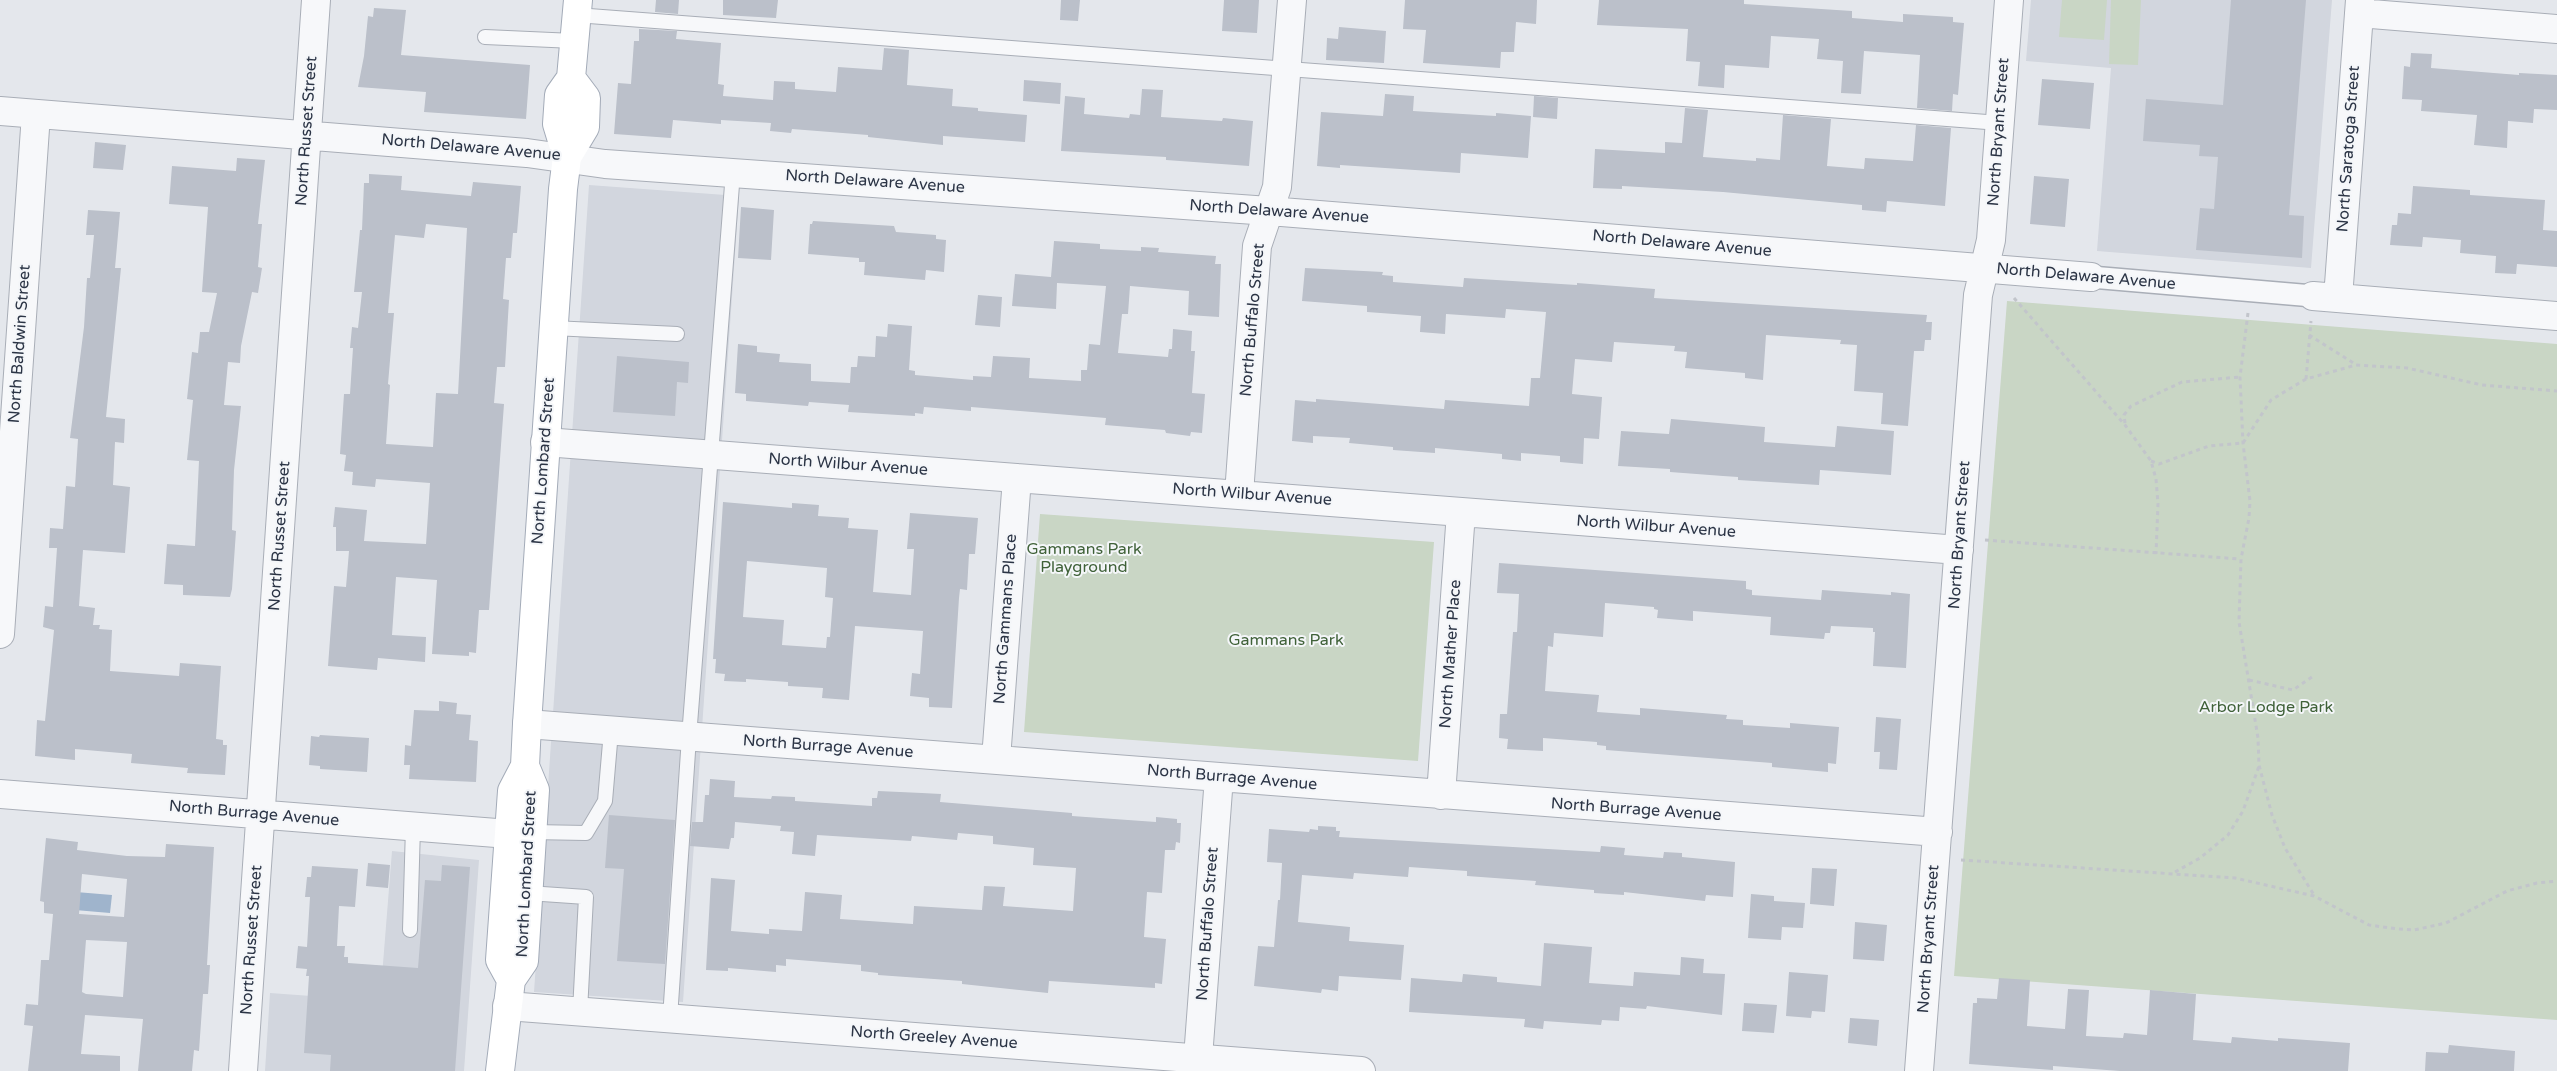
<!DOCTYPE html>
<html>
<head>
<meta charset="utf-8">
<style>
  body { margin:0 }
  canvas { display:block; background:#e4e7ec }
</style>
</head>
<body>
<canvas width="2557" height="1071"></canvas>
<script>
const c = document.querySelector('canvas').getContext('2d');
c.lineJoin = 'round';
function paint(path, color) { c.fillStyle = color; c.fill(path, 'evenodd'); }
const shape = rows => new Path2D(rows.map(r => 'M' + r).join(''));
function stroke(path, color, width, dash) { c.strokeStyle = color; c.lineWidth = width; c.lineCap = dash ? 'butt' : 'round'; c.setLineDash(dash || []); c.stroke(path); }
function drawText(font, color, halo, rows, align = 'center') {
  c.font = font + ' "Varela Round",sans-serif'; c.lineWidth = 4; c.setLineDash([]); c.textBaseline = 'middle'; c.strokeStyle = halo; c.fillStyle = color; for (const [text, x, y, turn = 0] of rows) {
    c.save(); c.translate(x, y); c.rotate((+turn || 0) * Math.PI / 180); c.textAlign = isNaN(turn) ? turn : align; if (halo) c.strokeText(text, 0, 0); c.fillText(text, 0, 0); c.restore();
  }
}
const built = shape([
  [2031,0,2332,0,2311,268,2097,251,2111,68,2026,61],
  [589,185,739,196,683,1002,534,992],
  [392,851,479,860,464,1071,265,1071,270,993,380,1001]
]);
const green = shape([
  [2062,0,2107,0,2104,40,2059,37],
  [2111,0,2141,0,2138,65,2109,64],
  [2007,301,2557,344,2557,1020,1954,976],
  [1040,514,1434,542,1418,761,1024,732]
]);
const water = shape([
  [76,892,112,895,110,913,75,910]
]);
const building = shape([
  [656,0,679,0,678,14,655,12],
  [723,0,778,0,776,18,723,15],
  [1061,0,1080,0,1078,21,1060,20],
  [1224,0,1259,0,1257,33,1222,31],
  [1405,0,1537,0,1536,24,1516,22,1514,52,1501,52,1500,68,1423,63,1426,30,1403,29],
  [1599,0,1744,0,1744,4,1852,11,1852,18,1903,22,1903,14,1953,17,1953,22,1964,23,1958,95,1953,94,1952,111,1917,108,1920,55,1864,51,1861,94,1841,93,1843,61,1817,59,1819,39,1771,36,1769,68,1725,65,1724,88,1698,86,1700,62,1686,61,1688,29,1597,25],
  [2231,0,2306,0,2289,215,2304,216,2302,258,2196,250,2200,208,2214,209,2218,157,2199,156,2200,145,2143,141,2146,99,2223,105],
  [374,8,406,10,401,55,530,65,526,119,424,112,426,92,358,87,364,56,368,16,373,17],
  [1339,27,1386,31,1384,63,1326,60,1327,38,1338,39],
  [639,29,677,31,676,39,721,43,718,84,724,85,723,96,773,100,774,81,795,82,795,89,836,92,838,67,882,70,884,48,909,50,907,85,953,89,952,106,978,108,978,111,1027,115,1025,142,943,136,943,145,868,137,868,135,792,129,791,133,770,131,771,123,721,120,721,124,673,120,671,138,614,134,618,83,631,84,634,41,639,41],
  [2411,53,2432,54,2431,68,2519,75,2519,73,2557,75,2557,110,2534,109,2533,123,2508,121,2507,148,2474,145,2477,115,2421,111,2422,100,2402,99,2404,66,2410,67],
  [2042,79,2094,83,2090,129,2038,125],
  [1024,80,1061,83,1060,104,1023,101],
  [1142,89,1163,90,1161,117,1222,121,1223,118,1253,121,1249,166,1166,160,1166,157,1061,151,1065,96,1085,98,1084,114,1129,118,1130,114,1140,115],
  [1385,94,1414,96,1413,111,1496,116,1496,113,1531,116,1528,158,1461,153,1460,173,1340,165,1340,168,1317,166,1321,112,1383,116],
  [1534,96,1558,98,1557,119,1533,117],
  [1685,108,1708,110,1703,157,1756,161,1756,158,1780,160,1783,115,1831,119,1827,166,1864,169,1865,158,1913,161,1916,125,1951,128,1945,206,1887,201,1886,212,1862,210,1862,205,1723,192,1622,186,1622,189,1593,188,1595,149,1665,153,1665,142,1682,143],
  [95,142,126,145,123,170,93,168],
  [237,158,265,160,258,224,262,224,258,267,262,268,258,293,252,292,241,346,240,363,228,362,224,405,241,406,234,470,232,530,236,531,232,589,230,597,183,595,183,585,164,584,167,544,195,546,199,461,187,460,193,400,187,399,192,352,198,353,200,332,209,332,217,293,202,292,208,207,169,204,172,166,236,171],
  [369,174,402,176,401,190,471,196,473,182,521,186,517,233,513,233,511,258,506,258,503,299,509,300,505,367,497,367,494,403,504,404,489,610,479,610,476,653,469,652,469,656,432,654,437,580,396,577,392,635,426,637,425,662,378,658,377,670,328,666,334,586,346,587,349,551,336,551,336,527,333,527,335,507,367,510,364,541,426,544,430,483,376,479,375,487,352,485,353,472,344,471,346,455,340,454,344,394,350,394,353,348,350,348,352,327,358,328,362,292,354,292,360,230,362,230,364,183,369,183],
  [426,224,467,228,458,394,436,393,433,447,386,444,390,385,388,384,394,313,388,313,395,235,424,238],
  [2034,176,2069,179,2065,227,2030,224],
  [2413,186,2470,190,2470,195,2545,200,2543,230,2557,231,2557,267,2517,264,2516,274,2495,273,2496,256,2460,253,2461,240,2423,237,2422,247,2390,245,2392,225,2397,225,2398,213,2411,214],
  [741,207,774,210,771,260,738,258],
  [88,210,120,212,115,268,121,268,106,417,125,419,124,443,115,442,113,485,130,487,125,553,83,550,79,606,95,608,93,625,100,625,99,629,112,630,110,671,179,676,180,663,221,666,216,739,223,740,223,745,227,745,225,775,187,773,188,768,131,763,132,754,75,749,75,760,35,756,37,720,45,721,54,630,43,627,45,606,53,607,57,548,49,548,50,528,63,529,66,486,75,487,78,439,70,438,84,327,87,278,90,278,94,235,86,235],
  [813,221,894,226,896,232,936,235,936,239,946,240,944,272,926,270,925,280,864,275,865,262,859,262,859,258,808,254,810,224,812,224],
  [1054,241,1100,244,1100,249,1141,251,1141,247,1159,248,1158,252,1216,256,1215,264,1221,264,1219,317,1188,315,1189,291,1130,286,1128,314,1122,314,1118,353,1168,357,1169,349,1172,349,1173,329,1192,331,1191,351,1195,351,1192,393,1205,394,1202,433,1191,432,1190,436,1166,433,1165,430,1105,425,1106,418,971,407,971,411,924,407,923,414,915,413,915,416,848,412,849,405,809,402,808,406,746,401,746,394,735,393,738,344,757,346,757,352,780,354,779,362,811,364,811,381,850,383,851,367,857,367,858,356,875,357,876,336,887,337,888,324,912,326,909,370,915,371,915,375,973,380,973,376,991,377,993,356,1030,358,1029,378,1081,381,1081,370,1087,370,1089,344,1100,345,1106,286,1057,283,1056,309,1012,306,1015,274,1051,277],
  [1305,268,1383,272,1382,275,1393,276,1393,282,1463,287,1464,278,1577,285,1577,283,1655,289,1654,298,1927,315,1926,322,1932,322,1931,340,1925,340,1924,351,1914,351,1908,426,1881,424,1883,393,1854,391,1857,345,1840,344,1841,340,1766,335,1763,380,1745,378,1745,373,1685,368,1687,352,1674,351,1675,346,1614,342,1612,362,1575,359,1572,394,1602,397,1599,439,1584,438,1583,464,1560,462,1560,456,1521,453,1521,461,1502,459,1502,454,1435,448,1435,453,1393,450,1393,447,1349,443,1350,438,1313,436,1313,443,1292,441,1295,400,1316,402,1316,399,1444,409,1445,400,1529,406,1531,378,1540,378,1546,312,1506,309,1505,318,1446,314,1445,334,1420,332,1421,316,1367,312,1367,306,1302,301],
  [978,295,1002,297,1000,327,975,325],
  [617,356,689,362,688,383,677,382,675,416,613,412],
  [1671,419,1765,427,1764,442,1835,447,1837,426,1894,431,1891,475,1820,470,1819,485,1738,480,1738,477,1723,476,1670,472,1670,469,1618,466,1621,431,1669,434],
  [723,502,792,508,792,503,819,505,818,516,849,518,848,528,878,530,873,592,911,595,914,549,907,549,910,513,978,518,975,554,969,554,967,590,960,589,959,598,952,708,929,707,929,698,910,696,912,673,920,674,923,631,855,626,849,700,822,698,823,688,788,686,788,682,746,679,746,682,724,681,725,674,715,673,716,659,713,659],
  [747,561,827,568,825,597,833,598,830,637,827,637,826,648,782,645,784,620,743,617],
  [1499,563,1746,581,1746,589,1752,590,1752,595,1821,600,1822,590,1891,595,1891,592,1910,594,1906,668,1873,666,1875,632,1873,632,1873,628,1831,626,1830,633,1825,633,1824,639,1770,635,1771,617,1693,611,1693,621,1657,618,1658,610,1654,609,1654,607,1605,603,1603,637,1554,633,1553,647,1548,646,1545,691,1599,695,1597,712,1640,715,1640,708,1727,715,1726,719,1743,720,1743,725,1790,728,1790,723,1839,727,1836,764,1828,763,1828,772,1806,770,1772,767,1772,763,1606,750,1606,746,1597,745,1597,742,1543,738,1543,751,1507,749,1508,739,1499,738,1500,714,1507,714,1513,632,1517,632,1519,594,1497,593],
  [439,701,457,703,456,714,471,715,469,740,478,741,476,782,409,779,410,765,404,765,405,745,411,746,414,710,439,711],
  [1876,717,1901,719,1897,770,1879,769,1880,752,1874,752],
  [320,735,369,738,367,772,320,769,320,766,309,765,311,736,319,737],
  [710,779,735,781,734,797,771,799,772,796,795,797,795,801,872,806,872,798,877,798,878,791,922,793,941,794,940,802,1072,813,1072,816,1156,822,1156,817,1177,819,1177,823,1181,823,1180,843,1176,842,1175,850,1165,850,1162,893,1147,892,1144,937,1166,939,1162,984,1155,983,1155,988,1049,981,1048,993,962,984,962,981,878,975,878,973,861,971,861,965,786,959,786,966,776,965,776,972,728,968,728,971,706,970,711,878,735,880,731,931,769,934,769,929,802,931,805,892,842,895,840,919,913,924,914,906,982,910,984,886,1005,887,1003,906,1073,911,1076,868,1033,865,1034,848,993,844,993,836,958,833,957,840,912,836,911,841,817,835,815,856,792,854,794,832,780,831,781,826,735,822,734,838,731,838,729,849,690,846,692,822,703,822,705,795,709,795],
  [609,815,675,820,665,964,617,961,624,869,605,868],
  [1318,826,1336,827,1336,831,1340,831,1339,837,1600,852,1601,846,1625,848,1624,855,1663,858,1664,852,1682,853,1682,857,1735,862,1733,897,1706,895,1705,901,1624,892,1624,895,1594,893,1594,890,1535,885,1536,881,1467,876,1467,871,1409,867,1408,877,1354,873,1353,879,1302,875,1298,922,1350,927,1349,941,1404,945,1401,980,1339,976,1338,991,1322,989,1321,993,1254,986,1258,946,1274,947,1278,900,1280,900,1282,863,1267,862,1269,829,1309,832,1310,829,1318,830],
  [46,838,78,842,77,850,127,856,165,857,166,844,214,847,207,965,210,965,208,994,203,994,199,1051,194,1050,192,1071,138,1071,143,1019,85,1015,81,1054,120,1056,120,1071,28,1071,33,1026,24,1025,26,1004,38,1005,41,960,49,960,53,914,44,913,44,902,40,901],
  [82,874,127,879,124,917,79,914],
  [86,940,127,942,123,997,86,994,82,992],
  [368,863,390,865,388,888,366,886],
  [442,865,470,867,455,1071,330,1071,331,1055,304,1053,309,976,306,976,307,969,296,968,298,946,307,947,310,897,305,897,307,877,311,877,312,866,358,869,355,907,339,906,337,946,345,946,344,957,348,957,348,963,418,968,425,880,441,881],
  [1812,868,1837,869,1834,906,1810,904],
  [1751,894,1774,896,1774,901,1805,903,1803,928,1782,927,1781,940,1748,938],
  [1855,922,1887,925,1884,961,1853,959],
  [1544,943,1592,947,1589,983,1633,986,1634,972,1680,975,1681,957,1704,959,1703,973,1725,974,1722,1015,1647,1006,1646,1009,1620,1007,1619,1021,1602,1020,1601,1025,1544,1021,1543,1029,1524,1027,1525,1019,1409,1012,1411,978,1462,982,1463,974,1497,977,1497,982,1541,986],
  [1789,972,1828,975,1825,1012,1812,1011,1811,1018,1786,1016],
  [1999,978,2030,980,2027,1026,2065,1029,2068,989,2089,990,2086,1036,2123,1038,2124,1033,2147,1035,2150,990,2196,994,2193,1040,2231,1043,2232,1037,2278,1041,2278,1038,2350,1043,2348,1071,2120,1071,2053,1066,2053,1070,1969,1064,1973,1003,1977,1003,1977,998,1997,999],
  [1744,1003,1777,1005,1774,1033,1742,1031],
  [1850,1018,1879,1020,1877,1046,1848,1043],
  [2449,1045,2515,1051,2514,1071,2425,1071,2426,1052,2448,1053]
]);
const path = shape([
  [2014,298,2125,425,2151,461,2156,479,2158,504,2156,554],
  [2248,313,2240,377,2243,443,2250,501,2249,518,2241,559,2239,622,2258,738,2259,765,2272,815,2285,848,2314,895],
  [2309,335,2355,364],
  [2306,379,2311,321],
  [2125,423,2124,415,2131,406,2182,382,2240,377],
  [2151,461,2159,464,2209,446,2243,443,2271,400,2306,379,2356,365,2407,368,2482,385,2557,391],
  [1985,540,2240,559],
  [2249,680,2293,690,2312,677],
  [1961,860,2235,878,2314,896,2369,925,2398,929,2414,930,2446,923,2507,891,2537,883,2557,881],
  [2175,872,2200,858,2228,835,2243,811,2259,766]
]);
const service = shape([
  [576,15,2000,123],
  [485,37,574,41],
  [553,328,677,334],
  [532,832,586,833,605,801,611,731],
  [528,893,586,897,580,1011],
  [410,930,413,827],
  [670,1018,689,737,733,172]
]);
const pedestrian = shape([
  [2091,277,2313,296]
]);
const minor = shape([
  [2359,13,2557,29],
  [0,111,527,153,605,164,1269,211,2091,277],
  [2313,296,2557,316],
  [2338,298,2360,0],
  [545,442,1959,550],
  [1239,494,1257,246,1277,187,1292,0],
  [0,634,36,114],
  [527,724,1938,832],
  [996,759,1017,478],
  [0,794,509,834],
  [1441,795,1461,512],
  [243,1071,316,0],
  [1197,1071,1219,777],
  [1919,1071,1978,295,1991,240,2009,0]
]);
const tertiary = shape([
  [507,1006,1361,1071]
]);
const primary = shape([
  [567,157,557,124,559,95,571,78,578,0],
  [511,980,500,960,505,890,512,791,525,766],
  [500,1071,511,980,524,961,535,790,525,766,527,724,563,189,567,157,585,127,586,98,571,78]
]);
const streetNames = [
  ["North Russet Street",307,131,-86],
  ["North Bryant Street",1999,132,-86],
  ["North Delaware Avenue",471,148,5],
  ["North Saratoga Street",2349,149,-86],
  ["North Delaware Avenue",875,182,4],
  ["North Delaware Avenue",1279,212,4],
  ["North Delaware Avenue",1682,244,5],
  ["North Delaware Avenue",2086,277,5],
  ["North Buffalo Street",1253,320,-85],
  ["North Baldwin Street",20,344,-86],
  ["North Lombard Street",544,461,-86],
  ["North Wilbur Avenue",848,465,4],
  ["North Wilbur Avenue",1252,495,4],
  ["North Wilbur Avenue",1656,527,4],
  ["North Bryant Street",1960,535,-86],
  ["North Russet Street",280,536,-86],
  ["North Gammans Place",1006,619,-86],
  ["North Mather Place",1451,654,-86],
  ["North Burrage Avenue",828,747,4],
  ["North Burrage Avenue",1232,778,5],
  ["North Burrage Avenue",1636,810,4],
  ["North Burrage Avenue",254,814,5],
  ["North Lombard Street",527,874,-87],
  ["North Buffalo Street",1208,924,-86],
  ["North Bryant Street",1929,939,-86],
  ["North Russet Street",252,940,-86],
  ["North Greeley Avenue",934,1038,4]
];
const parkNames = [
  ["Gammans Park",1084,550],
  ["Playground",1084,568],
  ["Gammans Park",1286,641],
  ["Arbor Lodge Park",2266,708]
];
paint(built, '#d2d6de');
paint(green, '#c9d6c5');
paint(water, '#9fb4cc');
paint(building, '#bbc0ca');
stroke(service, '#a9aeb7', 16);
stroke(pedestrian, '#a9aeb7', 24);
stroke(minor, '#a9aeb7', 30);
stroke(tertiary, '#a9aeb7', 30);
stroke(primary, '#a3abb8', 30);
stroke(path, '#c2c5cb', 3, [4, 4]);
stroke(service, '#f7f8fa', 14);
stroke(pedestrian, '#f7f8fa', 21);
stroke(minor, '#f7f8fa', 28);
stroke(tertiary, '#f7f8fa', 28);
stroke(primary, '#fff', 28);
drawText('16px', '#2b3445', '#f4f6f9', streetNames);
drawText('16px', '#3f6138', '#f4f6f9', parkNames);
</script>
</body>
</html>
